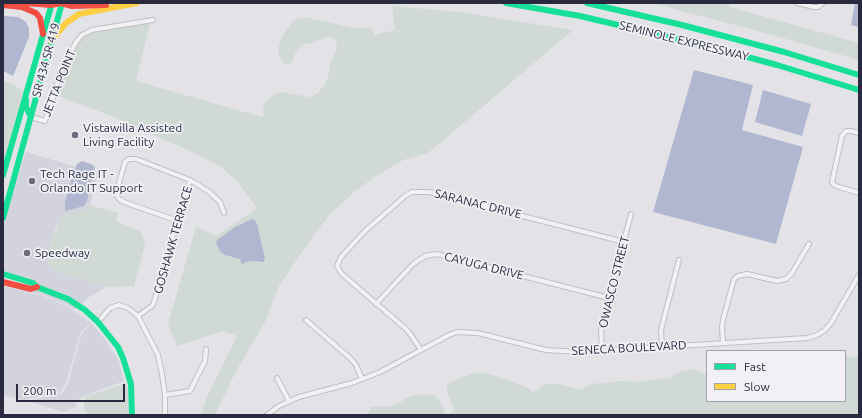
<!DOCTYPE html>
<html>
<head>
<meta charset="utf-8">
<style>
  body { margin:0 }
  #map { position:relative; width:862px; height:418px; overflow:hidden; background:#e2e2e7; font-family:Ubuntu,sans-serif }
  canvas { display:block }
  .frame { position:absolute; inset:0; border:4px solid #292a40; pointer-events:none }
  .legend { position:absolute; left:706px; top:350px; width:140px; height:52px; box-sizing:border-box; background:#f0f0f6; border:1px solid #a0a1ad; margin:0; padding:5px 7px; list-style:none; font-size:12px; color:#292a40 }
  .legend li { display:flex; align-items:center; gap:8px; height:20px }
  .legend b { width:20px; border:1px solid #a0a1ad }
  .scale { position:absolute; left:16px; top:384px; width:109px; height:18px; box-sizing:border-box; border:2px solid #292a40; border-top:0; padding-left:5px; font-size:12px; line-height:14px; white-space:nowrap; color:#292a40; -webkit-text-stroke:3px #f0f0f6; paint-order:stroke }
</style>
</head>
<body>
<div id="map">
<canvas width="862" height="418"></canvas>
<div class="frame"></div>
<ul class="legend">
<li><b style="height:5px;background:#16e098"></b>Fast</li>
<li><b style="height:5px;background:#ffcf43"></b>Slow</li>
</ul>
<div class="scale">200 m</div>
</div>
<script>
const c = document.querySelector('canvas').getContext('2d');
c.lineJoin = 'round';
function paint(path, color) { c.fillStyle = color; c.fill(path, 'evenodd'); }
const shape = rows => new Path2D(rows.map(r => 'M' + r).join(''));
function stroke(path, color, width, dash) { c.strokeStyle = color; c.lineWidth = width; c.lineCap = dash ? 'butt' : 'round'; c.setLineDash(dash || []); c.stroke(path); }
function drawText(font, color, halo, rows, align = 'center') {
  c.font = font + ' Ubuntu,sans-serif'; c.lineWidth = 3.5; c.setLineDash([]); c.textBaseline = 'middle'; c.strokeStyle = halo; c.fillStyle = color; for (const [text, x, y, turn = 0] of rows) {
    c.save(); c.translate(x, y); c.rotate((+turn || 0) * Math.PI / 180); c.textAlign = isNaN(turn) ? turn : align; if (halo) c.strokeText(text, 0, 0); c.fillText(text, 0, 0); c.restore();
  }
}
const built = shape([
  [26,152,76,167,66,194,65,210,84,206,94,172,98,173,90,205,89,205,86,211,71,215,66,214,56,227,50,247,48,262,69,276,108,286,89,297,80,305,3,272,3,229,14,187],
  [3,285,37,289,52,294,77,307,74,310,71,307,43,295],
  [3,286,43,296,70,308,89,324,80,334,66,383,61,392,24,400,3,395],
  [77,312,90,322,105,339,119,361,124,381,85,396,83,398,75,401,77,407,69,409,65,412,27,401,63,393,68,383,81,335,90,325]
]);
const green = shape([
  [652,3,730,3,729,7,859,43,859,60,765,33],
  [392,6,459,12,573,30,428,153,403,160,379,174,355,191,329,215,305,247,279,286,265,322,235,373,215,415,201,415,206,399,237,336,223,331,177,346,168,324,196,227,216,236,257,208,237,181,221,167,203,157,114,117,56,95,75,48,83,37,93,31,150,22,136,81,262,117,265,115,263,113,264,103,274,95,280,92,309,97,317,94,326,83,329,73,331,62,337,49,336,41,330,36,311,43,303,44,296,51,292,63,285,64,279,57,278,49,281,39,292,22,299,18,309,18,354,28,371,28,375,35,395,30],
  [243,222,259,231,265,258,259,262,252,261,241,263,240,259,225,255,220,252,216,243,217,240],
  [3,80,23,90,3,166],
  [89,205,118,213,116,221,141,232,145,244,134,286,110,287,94,283,57,272,48,262,50,247,61,218,66,214,71,215,86,211],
  [845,356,859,358,859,415,448,415,455,409,447,393,447,385,455,380,475,373,484,373,496,376,528,388,533,392,545,384,557,384,583,390,585,387,592,384,621,381,636,382,670,378,681,371,694,369,707,375,707,401,845,401],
  [126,383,128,392,129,415,87,415,84,404,85,397],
  [422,394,433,395,439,399,446,415,368,414,371,407,393,406,409,397]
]);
const water = shape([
  [855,3,859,4,859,27,851,25],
  [3,16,18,17,26,22,29,28,29,37,13,76,3,71],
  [694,70,753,85,742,130,803,147,776,244,653,212],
  [763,90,811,104,802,136,755,122],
  [82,161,91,164,95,167,87,201,84,206,65,211,65,202,69,186,77,164],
  [252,219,254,219,257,224,265,258,264,262,252,261,247,262,243,264,241,263,240,259,225,255,220,252,216,243,217,240,235,227]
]);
const street = shape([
  [797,3,814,7,818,7,823,3],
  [31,117,45,121,52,101,60,74,76,42,82,35,92,30,153,20],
  [859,133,851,131,846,131,842,136,832,182,834,185,839,187,859,193],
  [178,221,124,202,119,199,117,196,117,190,125,162,129,159,136,159,190,180,208,191,220,202,224,213],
  [376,304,413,264,425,256,437,254,609,298],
  [138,316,153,305,190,180],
  [306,320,350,358,356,365,362,379],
  [98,322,110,308,119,305,128,308,138,316,158,355,162,374,165,395,165,415],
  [723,343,722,327,723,320,734,279,738,276,747,274,777,281,786,279,792,273,809,244],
  [662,347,661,330,679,260],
  [421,350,411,335,406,329,342,274,337,266,341,257,365,231,405,196,412,192,429,192,624,242],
  [602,351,601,328,631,214],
  [277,378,289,401],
  [165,395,190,391,205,361,206,349],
  [267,415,279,406,299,397,352,383,380,372,449,335,457,332,478,333,546,350,579,352,807,338,817,335,825,330,831,323,859,275]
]);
const fast = shape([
  [506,3,580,16,711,47,777,65,859,90],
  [587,3,682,25,784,52,859,75],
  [26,100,26,107,31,117],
  [3,175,52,3],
  [3,218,62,3],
  [3,274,33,283,37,287,68,299,85,310,98,322,118,347,123,358,131,384,132,415]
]);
const slow = shape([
  [51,41,66,23,79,14,137,3]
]);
const jam = shape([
  [26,3,51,5,61,3,72,6,106,5],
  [3,5,22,7,36,13,40,18,43,34],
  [3,282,31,289,37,287]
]);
const markers = [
  [75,135,4,"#6a6a7a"],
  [32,181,4,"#6a6a7a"],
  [27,253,4,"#6a6a7a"]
];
const streetNames = [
  ["SEMINOLE EXPRESSWAY",684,41,14],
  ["SR 434 SR 419",46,60,-75],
  ["JETTA POINT",59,83,-68],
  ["SARANAC DRIVE",478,204,14],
  ["GOSHAWK TERRACE",173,240,-74],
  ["CAYUGA DRIVE",484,266,14],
  ["OWASCO STREET",614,282,-76],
  ["SENECA BOULEVARD",629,348,-3]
];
const poiNames = [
  ["Vistawilla Assisted",83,128],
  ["Living Facility",83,142],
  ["Tech Rage IT -",40,174],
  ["Orlando IT Support",40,188],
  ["Speedway",35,253]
];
paint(built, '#d2d3dc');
paint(green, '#d0d9d3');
paint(water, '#b1b7d1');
stroke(street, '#bfbfc4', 6);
stroke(street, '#f1f1f4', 4);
stroke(fast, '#16e098', 6);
stroke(slow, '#ffcf43', 6);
stroke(jam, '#f24e42', 6);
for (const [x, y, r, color] of markers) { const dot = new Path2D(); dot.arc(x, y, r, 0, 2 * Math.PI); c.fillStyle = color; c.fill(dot); stroke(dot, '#f0f0f6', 1.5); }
drawText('12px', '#292a40', '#f0f0f6', streetNames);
drawText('12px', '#292a40', '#f0f0f6', poiNames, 'left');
</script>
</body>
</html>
